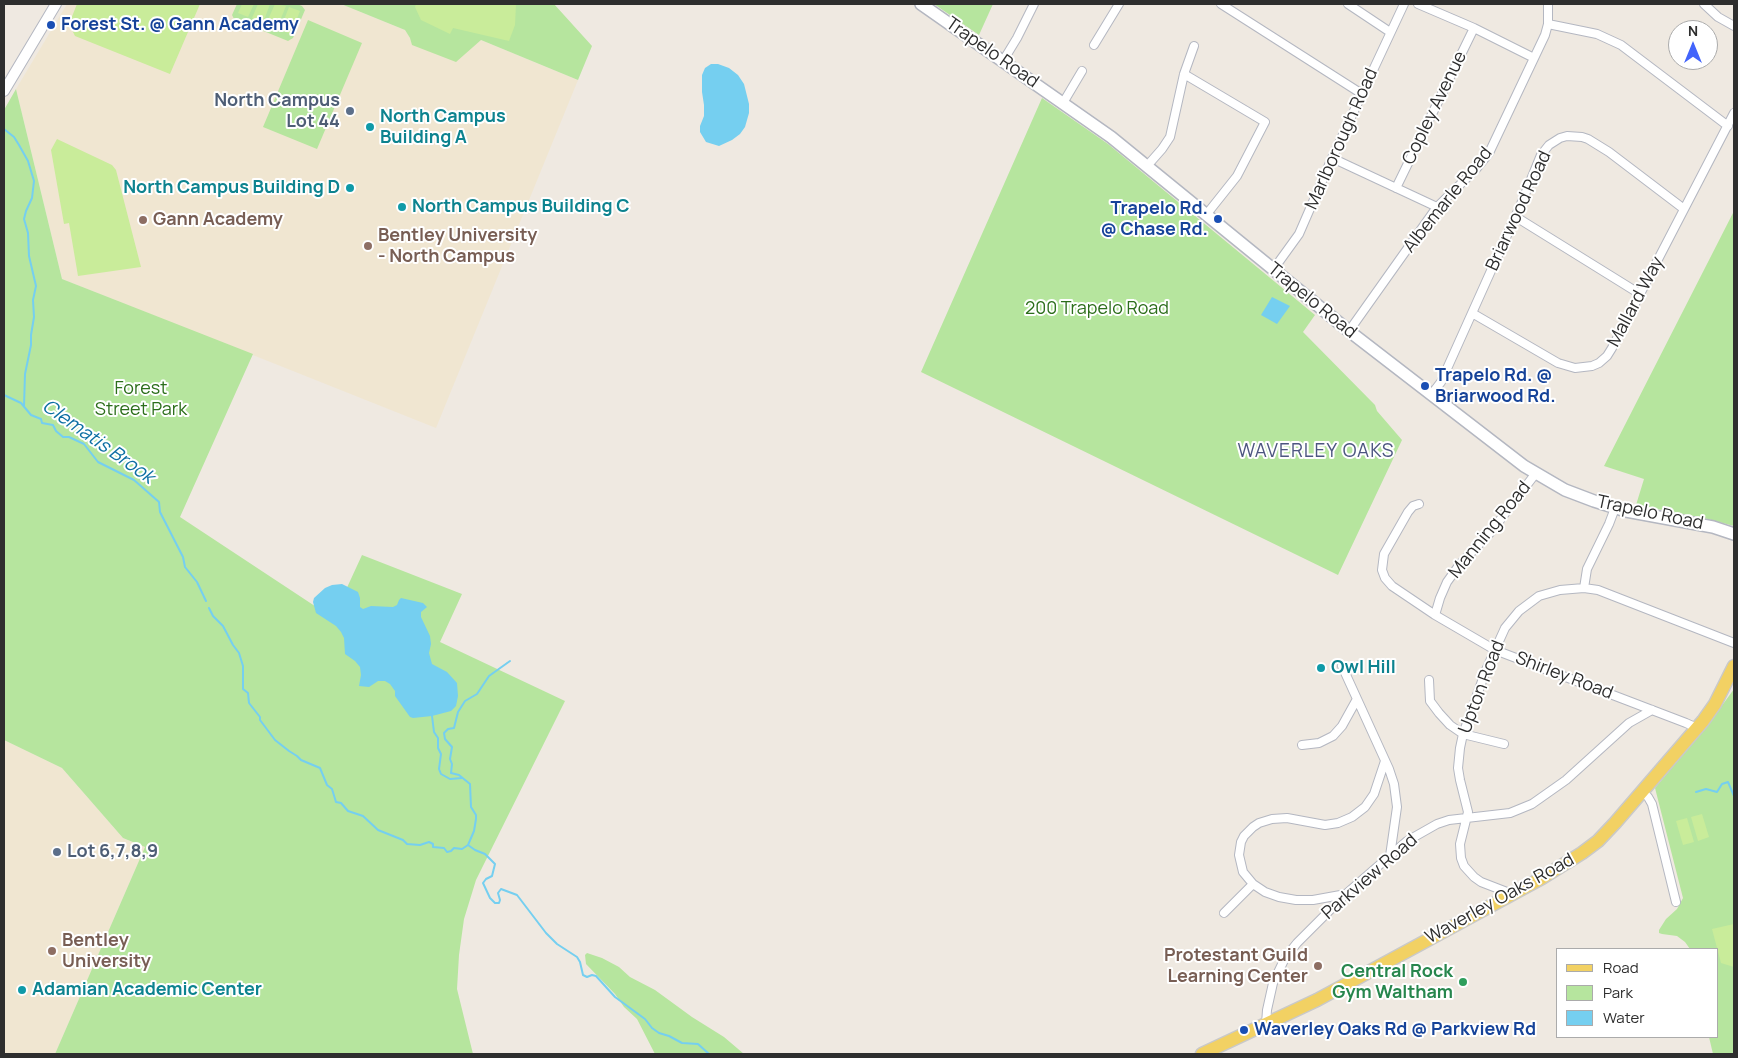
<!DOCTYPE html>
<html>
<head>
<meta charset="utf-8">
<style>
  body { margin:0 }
  #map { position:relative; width:1738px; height:1058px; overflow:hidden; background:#efe9e1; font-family:Manrope,sans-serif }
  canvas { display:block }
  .frame { position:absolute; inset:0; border:5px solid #2e2e2e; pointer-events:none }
  .legend { position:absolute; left:1556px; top:948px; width:162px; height:90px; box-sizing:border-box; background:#fff; border:1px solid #ababab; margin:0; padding:6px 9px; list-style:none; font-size:15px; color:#2e2e2e }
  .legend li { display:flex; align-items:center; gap:10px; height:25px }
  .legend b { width:25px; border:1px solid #ababab }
  .north { position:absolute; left:1668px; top:20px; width:50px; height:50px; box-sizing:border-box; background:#fff; border:1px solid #ababab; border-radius:50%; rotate:0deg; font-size:14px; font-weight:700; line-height:20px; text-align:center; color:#2e2e2e }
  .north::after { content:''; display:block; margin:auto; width:18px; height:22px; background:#4264fb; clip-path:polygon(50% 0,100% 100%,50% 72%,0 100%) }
</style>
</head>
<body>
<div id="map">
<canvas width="1738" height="1058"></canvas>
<div class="frame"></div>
<ul class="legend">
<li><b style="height:6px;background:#f2d163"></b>Road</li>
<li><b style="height:14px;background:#b6e59e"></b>Park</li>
<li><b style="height:14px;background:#75cff0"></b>Water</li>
</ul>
<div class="north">N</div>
</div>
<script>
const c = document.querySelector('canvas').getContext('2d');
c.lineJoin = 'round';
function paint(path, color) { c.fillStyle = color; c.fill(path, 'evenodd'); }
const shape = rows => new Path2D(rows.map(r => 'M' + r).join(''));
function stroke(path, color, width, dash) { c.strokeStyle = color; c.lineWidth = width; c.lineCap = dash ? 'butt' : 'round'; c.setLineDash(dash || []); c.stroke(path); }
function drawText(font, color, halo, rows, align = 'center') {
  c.font = font + ' Manrope,sans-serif'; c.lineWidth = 4; c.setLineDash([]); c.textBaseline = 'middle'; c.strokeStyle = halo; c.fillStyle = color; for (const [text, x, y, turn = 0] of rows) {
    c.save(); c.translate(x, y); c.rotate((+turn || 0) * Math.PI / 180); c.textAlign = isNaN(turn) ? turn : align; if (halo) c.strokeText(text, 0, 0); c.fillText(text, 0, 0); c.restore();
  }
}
const education = shape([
  [67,4,341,4,405,30,412,41,481,40,578,80,436,428,62,279,16,89],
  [4,740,62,768,123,838,145,847,55,1054,4,1054]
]);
const green = shape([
  [237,4,297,4,302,6,305,10,293,38,288,41,234,19,232,15],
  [341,4,554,4,592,46,578,80,481,40,456,62,412,45,410,38,405,30],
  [934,4,993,4,979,35],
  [308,20,362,43,317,149,263,127],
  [16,89,62,279,253,354,180,517,333,618,362,555,462,594,440,642,565,701,476,880,464,919,459,955,457,989,473,1054,55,1054,145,847,123,838,62,768,4,740,4,110],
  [1042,98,1108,144,1315,315,1303,332,1375,405,1377,411,1402,440,1338,575,921,372],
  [1734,211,1734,526,1704,518,1636,505,1644,479,1604,466],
  [1734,689,1734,1054,1713,1054,1709,1037,1717,1037,1717,949,1690,949,1685,942,1677,936,1662,934,1659,933,1659,930,1666,919,1677,909,1683,898,1655,788,1710,722],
  [587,953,602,958,619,967,630,977,655,990,692,1017,724,1037,744,1054,655,1054,637,1019,624,1007,615,994,586,964,585,955]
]);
const pitch = shape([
  [77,4,200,4,170,74,75,36,69,24],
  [242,4,254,4,248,17,238,13],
  [258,4,270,4,263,23,252,18],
  [275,4,286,6,277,28,266,24],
  [416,4,516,4,515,25,509,41,453,28,450,34,421,20,415,7],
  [289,7,300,11,291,34,280,30],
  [57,139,112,165,116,170,141,267,78,276,69,223,64,224,51,150],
  [1702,814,1709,837,1698,841,1691,817],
  [1687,818,1694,842,1683,845,1676,821],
  [1734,924,1734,967,1721,963,1712,929]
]);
const water = shape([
  [711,64,718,64,729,68,738,75,744,84,749,104,749,113,745,127,740,134,732,140,719,146,706,142,700,132,700,126,704,116,704,105,702,92,702,75,705,68],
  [1272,297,1290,306,1277,324,1261,315],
  [342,584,358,592,360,598,360,607,363,609,371,606,393,607,397,605,399,600,401,598,423,603,427,607,421,612,421,617,430,636,431,644,429,653,432,664,447,672,457,683,458,696,456,706,451,711,432,716,413,718,410,717,395,696,395,691,390,684,385,681,378,681,369,687,359,686,361,675,360,667,355,661,345,654,344,638,341,632,336,626,316,613,313,602,314,598,325,588,332,585]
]);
const stream = shape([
  [4,129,14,137,19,145,28,161,34,181,32,198,26,211,24,219,28,233,29,256,36,286,33,300,34,317,31,335,31,345,25,374,24,406],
  [4,395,21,403,31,415,41,419,42,423,53,425,56,431,63,437,69,437,84,444,98,462,134,480,159,502,160,512,183,557,185,567,197,582,206,601],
  [209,608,213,616,223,626,233,645,239,653,243,666,243,689,248,693,249,703,260,717,260,720,275,740,289,751,297,756,301,760,320,768,327,785,332,789,336,802,341,803,348,811,363,816,378,830,403,840,407,844,420,845,429,842,433,844,433,847,444,848,447,852,451,851,454,848,462,849,468,845,475,850,485,854,495,864,492,876,486,879,483,883,490,898,495,903,499,903,500,900,498,893,501,889,517,895,546,933,557,944,577,957,580,962,583,975,587,977,592,975,596,976,615,997,645,1019,652,1028,659,1033,669,1036,682,1043,698,1044,709,1054],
  [432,716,434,732,438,738,438,748,441,754,439,769,441,774,450,779,462,778],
  [1696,792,1706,789,1717,792,1722,784,1728,782,1734,796],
  [468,845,474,831,476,819,476,815,471,807,470,784,459,775,451,773,452,764,450,759,452,747,445,739,444,733,448,729,454,728,458,712,465,701,477,694,489,676,510,661]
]);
const minor = shape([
  [1221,4,1362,94],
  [1348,4,1390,32],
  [1418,4,1474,28,1534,58],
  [1704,4,1718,17,1734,26],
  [1548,24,1597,34,1621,45,1728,126],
  [1094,45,1119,4],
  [1003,61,1017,38,1034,4],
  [1184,74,1265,122,1237,176,1206,215],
  [1063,103,1082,71],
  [1332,158,1437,207],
  [1147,166,1162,149,1170,137,1184,74,1194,46],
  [1396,188,1474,28],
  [1516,217,1640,294],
  [1273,270,1299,234,1332,158,1404,4],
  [1472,313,1558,363,1575,368,1592,366,1599,363,1607,356,1612,348,1734,113],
  [1349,331,1437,207,1476,169,1489,153,1545,35,1548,24,1548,4],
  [1431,395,1441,382,1521,204,1541,155,1549,145,1560,138,1567,136,1582,137,1588,139,1609,152,1684,209],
  [1419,504,1413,506,1408,512,1384,554,1382,570,1385,578,1392,586,1435,615,1495,650,1686,723,1697,728],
  [1584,588,1598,590,1734,643],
  [1435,615,1440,598,1447,582,1460,564,1490,533,1536,473],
  [1342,666,1389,769,1394,784,1397,807,1390,856],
  [1429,680,1430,701,1439,713,1450,725,1463,734,1504,744],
  [1302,745,1319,743,1333,736,1342,726,1357,699],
  [1643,792,1648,797,1652,804,1676,902],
  [1346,894,1313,900,1296,900,1279,897,1265,892,1253,884,1243,872,1239,855,1241,842,1244,836,1253,827,1259,823,1272,819,1287,818,1325,825,1338,823,1352,817,1365,807,1374,794,1385,761],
  [1512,894,1481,882,1474,877,1464,866,1461,858,1460,844,1468,812,1460,780,1458,768,1460,748,1463,734,1486,670,1505,628,1519,611,1539,596,1560,590,1584,588,1587,569,1609,524,1615,508],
  [1224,913,1253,884],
  [1266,1024,1267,1010,1273,983,1285,958,1297,943,1346,894,1407,841,1437,824,1449,820,1510,813,1532,804,1566,780,1629,723,1652,710]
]);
const tertiary = shape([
  [4,91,56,4]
]);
const secondary = shape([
  [921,4,1111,137,1349,331,1524,466,1565,490,1594,501,1626,511,1713,527,1734,534]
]);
const primary = shape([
  [1202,1054,1317,1000,1542,878,1582,853,1598,841,1615,823,1703,721,1715,704,1734,666]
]);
const markers = [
  [51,25,5,"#1a4fb4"],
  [350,111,5,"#5c6f8a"],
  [370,127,5,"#0f9aa8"],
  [350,188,5,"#0f9aa8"],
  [402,207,5,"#0f9aa8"],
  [1218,219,5,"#1a4fb4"],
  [143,220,5,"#8d6e63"],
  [368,246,5,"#8d6e63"],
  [1425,386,5,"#1a4fb4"],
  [1321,668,5,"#0f9aa8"],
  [57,852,5,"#5c6f8a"],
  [52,951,5,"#8d6e63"],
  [1318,966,5,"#8d6e63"],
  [1463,982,5,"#2e9e5b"],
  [22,990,5,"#0f9aa8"],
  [1244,1030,5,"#1a4fb4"]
];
const transitNames = [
  ["Forest St. @ Gann Academy",61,25],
  ["Trapelo Rd.",1208,209,"right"],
  ["@ Chase Rd.",1208,230,"right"],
  ["Trapelo Rd. @",1435,376],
  ["Briarwood Rd.",1435,397],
  ["Waverley Oaks Rd @ Parkview Rd",1254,1030]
];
const streetNames = [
  ["Trapelo Road",992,53,35],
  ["Copley Avenue",1435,108,-64],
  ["Marlborough Road",1342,139,-66],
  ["Albemarle Road",1448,200,-51],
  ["Briarwood Road",1519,211,-65],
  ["Trapelo Road",1312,301,39],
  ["Mallard Way",1636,302,-62],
  ["Trapelo Road",1650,513,12],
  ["Manning Road",1490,530,-51],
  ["Shirley Road",1564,676,21],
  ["Upton Road",1482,687,-69],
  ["Parkview Road",1370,877,-41],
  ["Waverley Oaks Road",1500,899,-29]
];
const serviceNames = [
  ["North Campus",340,101],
  ["Lot 44",340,122],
  ["Lot 6,7,8,9",67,852,"left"]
];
const cultureNames = [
  ["North Campus",380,117],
  ["Building A",380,138],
  ["North Campus Building D",340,188,"right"],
  ["North Campus Building C",412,207],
  ["Owl Hill",1331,668],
  ["Adamian Academic Center",32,990]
];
const educationNames = [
  ["Gann Academy",153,220],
  ["Bentley University",378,236],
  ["- North Campus",378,257],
  ["Bentley",62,941],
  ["University",62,962],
  ["Protestant Guild",1308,956,"right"],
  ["Learning Center",1308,977,"right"]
];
const parkNames = [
  ["200 Trapelo Road",1097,309],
  ["Forest",141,389],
  ["Street Park",141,410]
];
const leisureNames = [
  ["Central Rock",1453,972],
  ["Gym Waltham",1453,993]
];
const waterNames = [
  ["Clematis Brook",98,442,35]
];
const neighbourhoodNames = [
  ["WAVERLEY OAKS",1316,452]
];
paint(education, '#f0e6d1');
paint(green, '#b6e59e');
paint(pitch, '#c9ec9a');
paint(water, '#75cff0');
stroke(stream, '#75cff0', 2);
stroke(minor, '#b4b7c1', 10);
stroke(tertiary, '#b4b7c1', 12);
stroke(secondary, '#b4b7c1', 14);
stroke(primary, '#c9c9c9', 15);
stroke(minor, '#fff', 8);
stroke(tertiary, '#fff', 10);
stroke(secondary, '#fff', 11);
stroke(primary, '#f2d163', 12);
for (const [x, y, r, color] of markers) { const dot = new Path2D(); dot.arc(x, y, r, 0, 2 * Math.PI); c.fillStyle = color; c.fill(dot); stroke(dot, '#fff', 2); }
drawText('bold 18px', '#164399', '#fff', transitNames, 'left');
drawText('18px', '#2e2e2e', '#fff', streetNames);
drawText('bold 18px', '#4e5e75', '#fff', serviceNames, 'right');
drawText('bold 18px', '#0d838f', '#fff', cultureNames, 'left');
drawText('bold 18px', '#785e54', '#fff', educationNames, 'left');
drawText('18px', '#2c6e1b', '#fff', parkNames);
drawText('bold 18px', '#27864d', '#fff', leisureNames, 'right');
drawText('italic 19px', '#0d6fa3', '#fff', waterNames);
c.letterSpacing = '1px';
drawText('19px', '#4d5680', '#fff', neighbourhoodNames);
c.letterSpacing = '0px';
</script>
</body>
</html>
